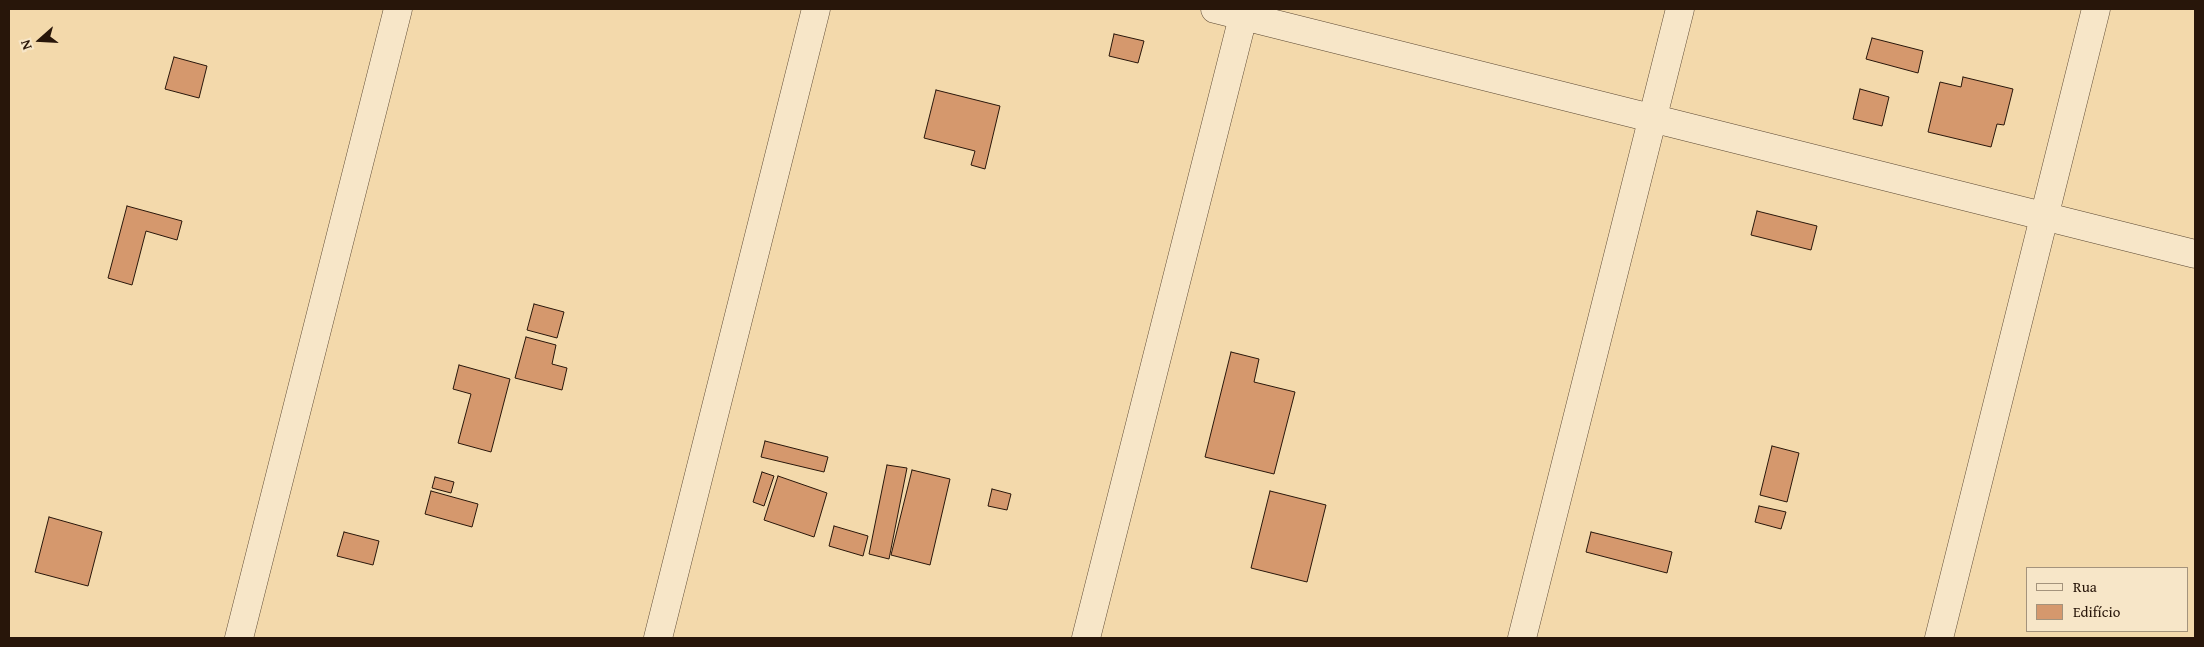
<!DOCTYPE html>
<html>
<head>
<meta charset="utf-8">
<style>
  body { margin:0 }
  #map { position:relative; width:2204px; height:647px; overflow:hidden; background:#f3d9ab; font-family:"Gentium Book Plus",serif }
  canvas { display:block }
  .frame { position:absolute; inset:0; border:10px solid #28160a; pointer-events:none }
  .legend { position:absolute; left:2026px; top:567px; width:162px; height:65px; box-sizing:border-box; background:#f7e6c8; border:1px solid #a4937c; margin:0; padding:6px 9px; list-style:none; font-size:15px; color:#28160a }
  .legend li { display:flex; align-items:center; gap:10px; height:25px }
  .legend b { width:25px; border:1px solid #a4937c }
  .north { position:absolute; left:15px; top:15px; width:50px; height:50px; -webkit-text-stroke:4px #f7e6c8; paint-order:stroke; rotate:251deg; font-size:14px; font-weight:700; line-height:20px; text-align:center; color:#28160a }
  .north::after { content:''; display:block; margin:auto; width:18px; height:22px; background:#28160a; clip-path:polygon(50% 0,100% 100%,50% 72%,0 100%) }
</style>
</head>
<body>
<div id="map">
<canvas width="2204" height="647"></canvas>
<div class="frame"></div>
<ul class="legend">
<li><b style="height:6px;background:#f7e6c8"></b>Rua</li>
<li><b style="height:14px;background:#d5986d"></b>Edifício</li>
</ul>
<div class="north">N</div>
</div>
<script>
const c = document.querySelector('canvas').getContext('2d');
c.lineJoin = 'round';
function paint(path, color) { c.fillStyle = color; c.fill(path, 'evenodd'); }
const shape = rows => new Path2D(rows.map(r => 'M' + r).join(''));
function stroke(path, color, width, dash) { c.strokeStyle = color; c.lineWidth = width; c.lineCap = dash ? 'butt' : 'round'; c.setLineDash(dash || []); c.stroke(path); }
const building = shape([
  [1114,34,1144,41,1138,63,1109,56,1114,34],
  [1872,38,1923,51,1918,73,1866,59,1872,38],
  [174,57,207,66,199,98,165,89,174,57],
  [1963,77,2013,89,2004,125,1997,124,1991,147,1928,132,1940,82,1961,87,1963,77],
  [1860,89,1889,97,1882,126,1853,119,1860,89],
  [936,90,1000,106,985,169,971,165,975,151,924,138,936,90],
  [127,206,182,221,177,240,146,231,132,285,108,278,127,206],
  [1757,211,1817,226,1811,250,1751,235,1757,211],
  [534,304,564,312,557,338,527,330,534,304],
  [526,337,556,345,552,364,567,368,562,390,515,378,526,337],
  [1231,352,1259,359,1254,382,1295,392,1274,474,1205,457,1231,352],
  [459,365,510,379,491,452,458,443,471,394,453,389,459,365],
  [765,441,828,457,824,472,761,457,765,441],
  [1772,446,1799,453,1787,502,1760,495,1772,446],
  [887,465,907,468,889,559,869,554,887,465],
  [912,470,950,479,930,565,891,555,912,470],
  [762,472,774,476,764,506,753,502,762,472],
  [778,476,827,493,814,537,764,520,778,476],
  [435,477,454,482,451,493,432,488,435,477],
  [992,489,1011,494,1007,510,988,506,992,489],
  [431,491,478,504,472,527,425,514,431,491],
  [1270,491,1326,505,1307,582,1251,568,1270,491],
  [1759,506,1786,512,1781,529,1755,522,1759,506],
  [49,517,102,532,88,586,35,572,49,517],
  [834,526,868,536,863,556,829,546,834,526],
  [344,532,379,541,373,565,337,556,344,532],
  [1591,532,1672,552,1667,573,1586,552,1591,532]
]);
const minor = shape([
  [1215,9,2195,254],
  [239,638,398,9],
  [658,638,816,9],
  [1086,638,1245,9],
  [1522,638,1680,9],
  [1939,638,2096,9]
]);
paint(building, '#d5986d');
stroke(building, '#28160a', 1);
stroke(minor, '#5b4732', 29);
stroke(minor, '#f7e6c8', 28);
</script>
</body>
</html>
